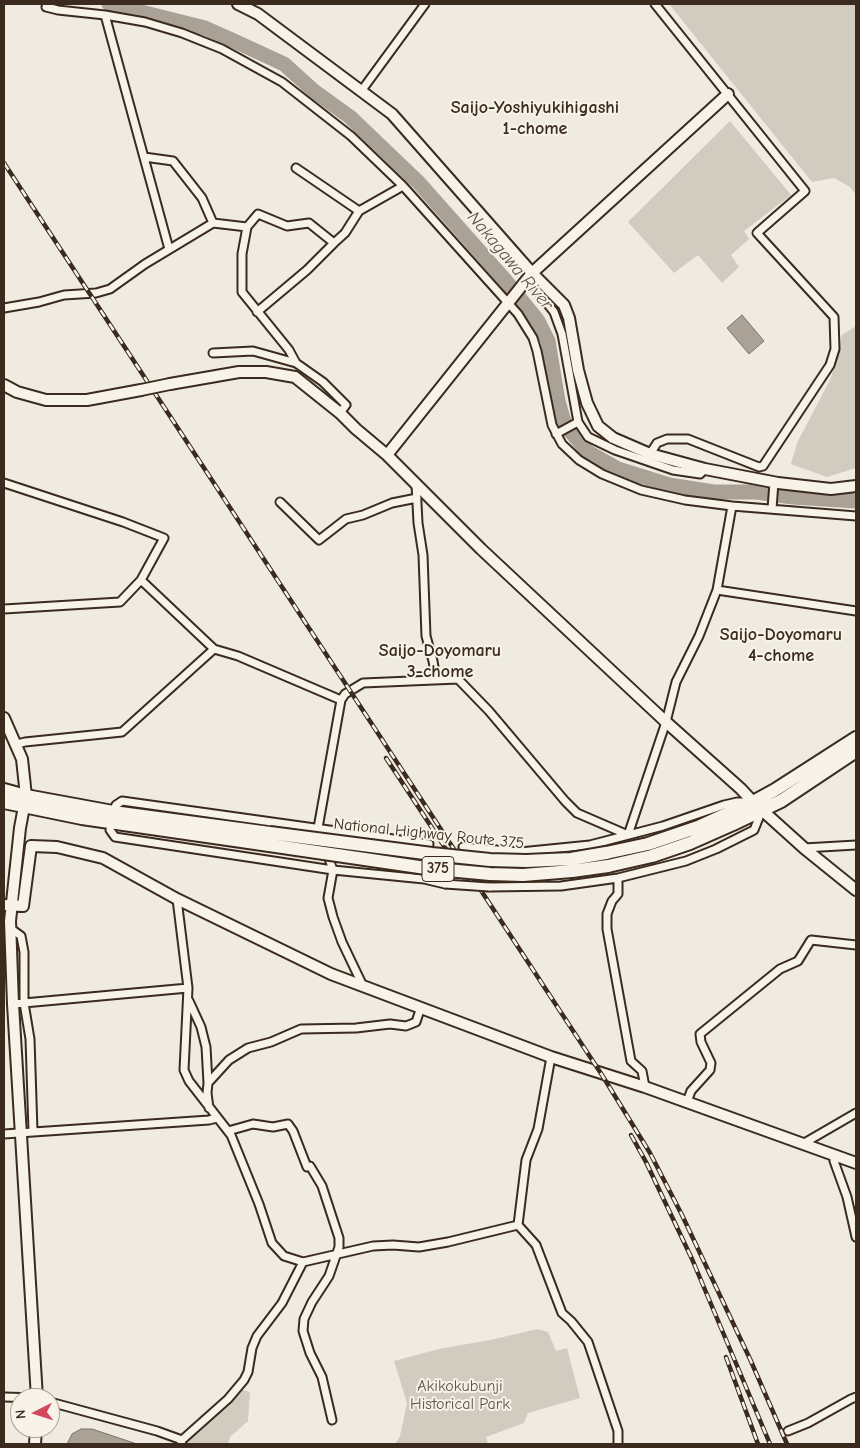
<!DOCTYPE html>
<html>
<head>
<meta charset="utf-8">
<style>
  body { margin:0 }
  #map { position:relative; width:860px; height:1448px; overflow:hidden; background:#efebe0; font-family:"Comic Neue",sans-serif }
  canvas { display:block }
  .frame { position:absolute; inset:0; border:5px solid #3b2a1e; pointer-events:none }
  .north { position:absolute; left:10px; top:1388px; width:50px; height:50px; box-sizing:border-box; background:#f7f3e8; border:1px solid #aca397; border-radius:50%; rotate:265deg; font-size:14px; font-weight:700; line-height:20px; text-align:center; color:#3b2a1e }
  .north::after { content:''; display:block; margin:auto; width:18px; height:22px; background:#d1495b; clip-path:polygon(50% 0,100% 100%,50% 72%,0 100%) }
</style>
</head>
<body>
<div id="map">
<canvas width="860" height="1448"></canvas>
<div class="frame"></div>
<div class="north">N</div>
</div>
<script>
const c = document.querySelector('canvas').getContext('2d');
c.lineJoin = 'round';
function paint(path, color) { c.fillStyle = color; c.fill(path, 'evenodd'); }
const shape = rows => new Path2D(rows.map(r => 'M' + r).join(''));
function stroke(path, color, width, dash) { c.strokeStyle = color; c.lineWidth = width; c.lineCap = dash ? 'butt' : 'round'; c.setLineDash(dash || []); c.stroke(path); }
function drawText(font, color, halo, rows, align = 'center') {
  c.font = font + ' "Comic Neue",sans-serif'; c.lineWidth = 4; c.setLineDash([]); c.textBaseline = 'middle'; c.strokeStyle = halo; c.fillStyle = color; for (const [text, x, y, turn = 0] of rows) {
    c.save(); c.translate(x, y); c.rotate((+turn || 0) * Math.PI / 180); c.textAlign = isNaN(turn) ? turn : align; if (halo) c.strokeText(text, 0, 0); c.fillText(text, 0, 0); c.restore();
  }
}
const green = shape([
  [669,4,856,4,856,195,850,187,834,178,812,182],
  [730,121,791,195,744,231,749,239,731,255,739,267,722,283,698,255,674,273,628,222],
  [856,326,856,468,827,477,791,464,797,443,831,378,842,335],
  [538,1329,548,1332,556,1351,567,1348,580,1398,528,1413,524,1423,486,1437,488,1444,395,1444,400,1436,407,1403,394,1361,439,1349,490,1340],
  [237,1388,250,1392,248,1421,230,1437,228,1444,180,1444]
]);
const water = shape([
  [742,315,764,341,749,354,727,328,742,315],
  [81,1429,92,1429,137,1444,67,1444,72,1434,81,1429]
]);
const river = shape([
  [109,4,205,28,232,40,284,64,314,91,350,117,419,183,505,280,538,321,548,341,558,401,565,425,588,452,618,469,669,485,714,492,756,492,793,497,856,501]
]);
const street = shape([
  [47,4,46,7,58,10,105,15,169,249],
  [105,15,145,22,182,33,222,49,282,82,351,136,403,186,518,314,533,338,537,351,552,425,562,444,579,460,602,474,641,490,685,500,732,506],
  [362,90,425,4],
  [144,157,173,161,202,198,213,223],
  [296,168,359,211,403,186],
  [247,227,258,214,287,226,309,223,334,243],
  [532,273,534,287,554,312,562,334,578,422],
  [4,308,39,302,64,295,96,293,110,289,145,264,213,223,247,227,242,254,242,292,289,350,296,363,323,382,346,405,340,413],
  [257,312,307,270,334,243,345,233,359,211],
  [213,353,253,351,296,363],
  [556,434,578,422,588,437,615,450,673,470,700,474,705,469],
  [650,454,657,443,667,439,688,439,759,467,763,466,830,365,835,349,834,317,757,233,805,191,655,4],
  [4,483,123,522,164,538,141,580,214,649,238,656,341,700],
  [416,484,418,523,423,555,426,636,433,661,436,679],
  [280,502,319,540,346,519,363,515,392,503,417,498],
  [772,509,774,482],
  [717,590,732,506,856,516],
  [4,609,120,602,141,580],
  [17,744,25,742,122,732,214,649],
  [113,812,116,805,122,801,429,844,424,879],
  [111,823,110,830,115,837,333,870,424,879,445,884],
  [628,835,666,722,676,682,699,636,717,590,856,611],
  [323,841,318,828,341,700,345,694,363,683,458,679,489,711,565,801,577,813,628,835],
  [463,847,520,852,590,845,663,826,724,805,737,802,746,802],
  [804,848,856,845],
  [327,853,333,870,328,898,333,917,342,942,363,986],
  [618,878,618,894,612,901,607,914,607,929,631,1061,642,1071,645,1087],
  [489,887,561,886,618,878,686,861,716,849,754,830,762,810],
  [177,899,188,988,184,1070,189,1081,231,1135,259,1204,272,1243,284,1256,303,1262,373,1246,393,1245,419,1247,448,1242,518,1225],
  [10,928,21,936,24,952,24,1003,30,1039,33,1131],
  [189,1001,201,1027,206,1047,208,1083],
  [13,1004,188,988],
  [551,1057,538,1129,526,1160,518,1225,536,1245,562,1313,571,1321,588,1342,618,1431,618,1444],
  [687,1102,691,1091,710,1070,711,1063,701,1042,700,1034,780,969,798,961,811,940,856,945],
  [209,1108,207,1093,208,1083,229,1060,248,1048,271,1042,301,1029,356,1028,390,1024,406,1026,416,1022,421,1007],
  [228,1131,253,1124,273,1127,288,1124,293,1131,307,1167,310,1166,322,1186,339,1238,339,1247,329,1276,312,1302,304,1319,303,1331,310,1353,322,1377,332,1420],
  [4,1134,209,1120,217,1118],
  [805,1144,806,1142,856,1113],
  [834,1155,834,1161,847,1197,856,1237],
  [4,1397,38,1398],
  [50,1402,157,1431,182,1440],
  [788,1431,808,1423,851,1399,856,1397],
  [181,1444,182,1440,228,1399,244,1380,248,1372,252,1348,257,1336,282,1303,303,1262]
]);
const secondary = shape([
  [238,4,258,14,392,114,532,273,564,305,569,318,578,370,587,403,598,426,613,438,650,454,705,469,778,483,831,489,856,486],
  [170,384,239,372,266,372,295,377,340,413,356,429,387,455,481,549,666,722,741,789,753,802,804,848,856,890],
  [4,385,17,392,46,400,87,400,141,390],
  [387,455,532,273,728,94],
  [4,718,22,759,26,796,20,828,10,921,13,1004,37,1398],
  [4,905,23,906,31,846,57,847,103,858,177,899,331,974,551,1057,645,1087,856,1163],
  [35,1444,36,1428]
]);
const highway = shape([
  [4,790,26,796,113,812,270,833],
  [4,802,82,818,269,845],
  [606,853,648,844,698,827,753,802,775,790,856,738],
  [608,866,652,856,690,843,733,824,781,801,856,751]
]);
const rail = shape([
  [4,163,602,1075,650,1153,682,1215,750,1359,787,1444],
  [386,758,467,881],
  [631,1135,646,1162,692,1259,770,1444],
  [726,1357,758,1444]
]);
const streetBridge = shape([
  [445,884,489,887]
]);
const secondaryBridge = shape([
  [141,390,170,384]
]);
const highwayBridge = shape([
  [270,833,432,854,490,860,526,861,571,859,606,853],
  [269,845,426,868,490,874,523,875,572,871,608,866]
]);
const shields = [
  [438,869,32]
];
const shieldNames = [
  ["375",438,869]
];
const streetNames = [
  ["National Highway Route 375",429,834,6]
];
const parkNames = [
  ["Akikokubunji",460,1386],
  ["Historical Park",460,1404]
];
const neighbourhoodNames = [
  ["Saijo-Yoshiyukihigashi",535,108],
  ["1-chome",535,129],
  ["Saijo-Doyomaru",781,635],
  ["4-chome",781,656],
  ["Saijo-Doyomaru",440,651],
  ["3-chome",440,672]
];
const waterNames = [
  ["Nakagawa River",510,261,50]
];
paint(green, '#d1cbc0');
paint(water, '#aaa296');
stroke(water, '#7e7266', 1);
stroke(river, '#aaa296', 15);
stroke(street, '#3b2a1e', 11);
stroke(secondary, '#3b2a1e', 14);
stroke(highway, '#3b2a1e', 16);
stroke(street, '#f7f3e8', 7);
stroke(secondary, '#f7f3e8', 10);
stroke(highway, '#f7f3e8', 12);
stroke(rail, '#3b2a1e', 4.5);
stroke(rail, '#f7f3e8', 2.5, [8]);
stroke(streetBridge, '#3b2a1e', 11, []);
stroke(secondaryBridge, '#3b2a1e', 14, []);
stroke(highwayBridge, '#3b2a1e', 16, []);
stroke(streetBridge, '#f7f3e8', 7);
stroke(secondaryBridge, '#f7f3e8', 10);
stroke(highwayBridge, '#f7f3e8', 12);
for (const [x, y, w] of shields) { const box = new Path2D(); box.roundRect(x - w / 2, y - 12.5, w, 25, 4); c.fillStyle = '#f7f3e8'; c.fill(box); stroke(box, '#3b2a1e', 1); }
drawText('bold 15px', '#3b2a1e', null, shieldNames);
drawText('16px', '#3b2a1e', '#f7f3e8', streetNames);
drawText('16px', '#605246', '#f7f3e8', parkNames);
drawText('bold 18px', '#3b2a1e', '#f7f3e8', neighbourhoodNames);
drawText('italic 18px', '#625448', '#f7f3e8', waterNames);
</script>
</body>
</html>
